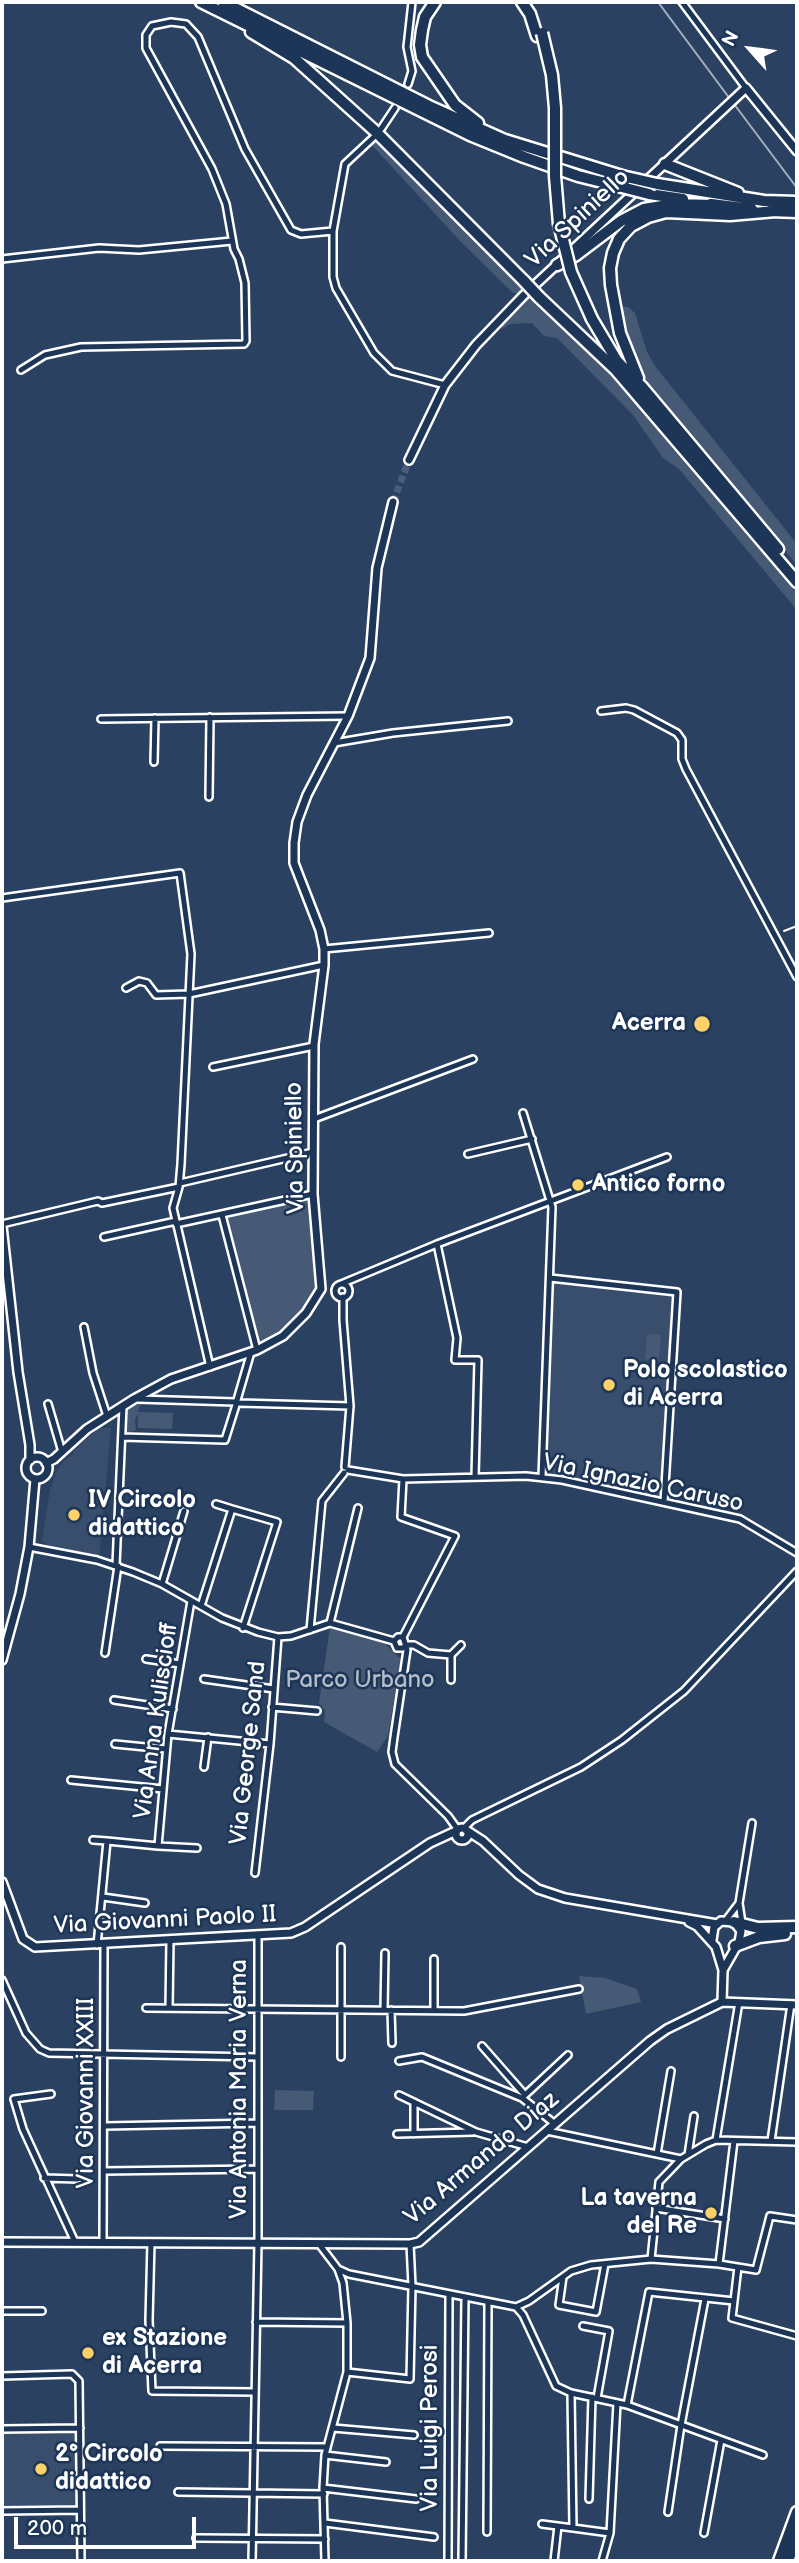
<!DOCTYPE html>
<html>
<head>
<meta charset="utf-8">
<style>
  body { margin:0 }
  #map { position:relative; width:799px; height:2563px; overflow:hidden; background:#2a4161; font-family:"Balsamiq Sans",sans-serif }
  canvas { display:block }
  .frame { position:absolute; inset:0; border:4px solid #fff; pointer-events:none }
  .north { position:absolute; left:715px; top:14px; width:70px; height:70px; -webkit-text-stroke:5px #1d3557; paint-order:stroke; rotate:298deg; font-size:19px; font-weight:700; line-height:28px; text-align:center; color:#fff }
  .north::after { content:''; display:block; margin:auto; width:24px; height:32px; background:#fff; clip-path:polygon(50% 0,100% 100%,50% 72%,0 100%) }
  .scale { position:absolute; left:14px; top:2517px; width:182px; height:32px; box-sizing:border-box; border:4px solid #fff; border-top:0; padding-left:9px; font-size:21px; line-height:24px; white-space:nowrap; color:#fff; -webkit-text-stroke:5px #1d3557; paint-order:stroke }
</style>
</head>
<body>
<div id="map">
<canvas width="799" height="2563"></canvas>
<div class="frame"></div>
<div class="north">N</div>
<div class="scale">200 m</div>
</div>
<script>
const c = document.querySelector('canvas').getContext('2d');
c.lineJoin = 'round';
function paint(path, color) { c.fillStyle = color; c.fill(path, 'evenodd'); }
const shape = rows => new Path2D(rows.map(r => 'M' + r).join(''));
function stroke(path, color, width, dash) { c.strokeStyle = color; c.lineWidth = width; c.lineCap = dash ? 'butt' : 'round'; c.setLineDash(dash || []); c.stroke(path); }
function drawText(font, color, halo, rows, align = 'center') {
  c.font = font + ' "Balsamiq Sans",sans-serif'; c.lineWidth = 5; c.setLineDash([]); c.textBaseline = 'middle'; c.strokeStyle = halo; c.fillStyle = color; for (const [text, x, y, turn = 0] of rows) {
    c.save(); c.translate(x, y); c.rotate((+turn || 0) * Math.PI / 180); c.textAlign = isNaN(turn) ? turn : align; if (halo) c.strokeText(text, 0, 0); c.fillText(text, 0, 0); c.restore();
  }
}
const built = shape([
  [554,1281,670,1294,674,1299,659,1497,547,1472],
  [99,1428,111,1428,99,1557,49,1546,42,1540,50,1490,56,1473,62,1463,73,1454,74,1450],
  [80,2428,80,2510,2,2511,2,2429]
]);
const green = shape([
  [379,136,527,286,519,294,513,293,460,241,370,143],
  [532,291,630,392,797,590,797,610,679,469,663,458,633,415,557,338,544,336,532,323,510,324,502,329,501,326],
  [619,306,628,307,635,313,647,352,655,366,797,544,797,565,645,383,628,347],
  [308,1198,317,1285,299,1313,277,1334,259,1344,227,1218],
  [647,1334,661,1335,659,1360,645,1359],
  [136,1402,141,1403,138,1412,173,1413,172,1429,138,1428,138,1414,135,1420,136,1430,125,1434,125,1407],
  [330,1627,383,1642,401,1659,388,1736,377,1752,324,1722,325,1711,319,1703],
  [579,1976,605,1978,637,1989,641,2002,586,2014],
  [275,2090,314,2091,313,2110,274,2110]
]);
const stream = shape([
  [658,2,730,99],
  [734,104,797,188]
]);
const secondaryTunnel = shape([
  [393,502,409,460]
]);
const street = shape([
  [682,2,746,88],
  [408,84,412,71,407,47,412,2],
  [381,129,395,108],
  [333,231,345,164,375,136],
  [2,259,99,248,139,250,232,241],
  [21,370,45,355,81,347,244,344,246,341,245,283,239,259,234,249,226,204,212,169,146,48,146,35,152,26,171,22,186,24,198,37,245,149,291,230,301,234,333,231,333,277,336,288,374,353,392,371,445,385],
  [601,711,626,708,634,710,677,733,682,740,682,759,686,769,797,977],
  [101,719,348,716],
  [334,743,393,733,508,721],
  [154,762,155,718],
  [209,797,210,717],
  [2,898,180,873,191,954,181,1164,179,1187,173,1208,210,1367],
  [324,949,489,933],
  [126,988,139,981,147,983,156,995,189,994,324,965],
  [213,1067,314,1046],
  [523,1113,552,1207,542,1477],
  [314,1119,473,1059],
  [468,1154,532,1139],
  [180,1183,313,1152],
  [222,1215,257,1350],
  [2,1224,98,1201,102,1203,179,1187],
  [176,1224,313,1194],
  [104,1237,176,1221],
  [437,1244,457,1338,455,1360,478,1360,475,1477],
  [550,1278,677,1292,664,1502],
  [341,1284,437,1244,667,1157],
  '335 1291a7 7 0 1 1 14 0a7 7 0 1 1-14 0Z',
  [343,1297,343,1320,350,1406,345,1467],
  [84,1327,93,1373,107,1416],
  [137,1399,235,1402],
  [237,1400,251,1352],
  [239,1403,350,1406],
  [48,1404,62,1452],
  [122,1437,225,1440,236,1405],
  [348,1470,403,1479,526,1476,562,1480,740,1519,797,1553],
  [403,1479,401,1517,455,1536,403,1637],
  [216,1504,232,1509],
  [29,1547,97,1560,133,1572,162,1584,222,1618,258,1632,278,1637,291,1636,330,1623,394,1641],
  [116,1565,123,1406],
  [162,1584,184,1511],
  [201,1606,232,1509,277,1522,243,1628],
  [330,1623,358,1508],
  [310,1630,322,1501,344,1473],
  [394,1641,398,1637,403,1637,407,1650,394,1737,392,1752,395,1764,448,1816,458,1830],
  [394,1641,397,1648,403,1648,406,1645],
  [406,1645,414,1645,428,1653,451,1655,451,1680],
  [105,1653,118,1566],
  [451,1655,461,1645],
  [146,1659,180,1664],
  [204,1679,274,1689],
  [114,1700,173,1709],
  [272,1707,317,1711],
  [168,1734,270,1744],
  [115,1744,166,1749],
  [204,1767,208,1737],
  [71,1780,163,1789],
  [464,1828,472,1820,581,1767,622,1740,684,1691,797,1571],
  [93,1840,107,1841],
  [158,1846,197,1848],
  [255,1873,270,1744,278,1637],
  [103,1897,145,1903],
  [726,1920,739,1903],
  [742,1923,739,1903,752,1823],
  [97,1945,107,1841,158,1846,168,1734,191,1601],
  [434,1959,434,2009],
  [2,1980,26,2033,40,2049,49,2053,257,2057],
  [146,2008,464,2011,579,1989],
  [169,2008,170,1940],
  [384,2010,385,1953],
  [391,2010,392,2043],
  [482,2046,525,2095],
  [341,2057,341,1947],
  [399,2061,422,2057,522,2098,555,2124],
  [51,2094,14,2099,23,2129,75,2242],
  [399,2095,476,2132,528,2147],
  [524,2096,568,2055],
  [105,2126,258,2123],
  [547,2131,681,2159],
  [397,2134,473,2132],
  [414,2134,414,2102],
  [716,2140,739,2002],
  [771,2141,791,2004],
  [657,2154,671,2071],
  [688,2155,694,2116],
  [104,2171,258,2169],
  [44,2178,78,2179],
  [656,2208,725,2219],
  [103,2242,104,1944],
  [151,2242,149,2320,152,2391,254,2392],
  [319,2244,338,2269,349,2274,516,2307,523,2315,556,2386,571,2393,627,2405,763,2455],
  [651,2259,659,2182,681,2159,706,2144,716,2140,797,2142],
  [719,2264,734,2141],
  [738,2267,732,2318,797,2336],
  [563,2277,559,2305,596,2312,605,2264],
  [516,2307,529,2301,571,2271,591,2265,651,2259,719,2264,756,2270,770,2216,797,2220],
  [2,2311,42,2311],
  [256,2322,347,2323],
  [583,2326,609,2331,597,2398],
  [347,2372,410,2379,412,2286,410,2244],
  [2,2376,72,2374,79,2381,81,2561],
  [571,2393,573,2528,610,2533,602,2561],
  [627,2405,649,2292,734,2301],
  [333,2428,414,2435],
  [2,2429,80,2428],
  [160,2446,327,2447],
  [325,2455,386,2462],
  [323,2488,416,2499],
  [178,2492,324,2494],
  [589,2499,592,2397],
  [2,2511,80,2510],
  [668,2512,681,2425,705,2299],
  [325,2523,434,2537],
  [542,2524,573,2528],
  [487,2532,488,2302],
  [610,2533,617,2403],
  [704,2533,721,2440],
  [196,2538,325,2539],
  [252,2561,258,2242,258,1935],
  [325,2561,323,2488,325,2455,347,2372,347,2323,343,2283,338,2269],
  [448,2561,449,2294],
  [462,2561,465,2297],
  [554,2561,558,2526]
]);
const secondary = shape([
  [409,460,445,385,476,345,523,296,746,88,797,151],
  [2,1226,18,1372,30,1445,30,1460],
  '26 1468a11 11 0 1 1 22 0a11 11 0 1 1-22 0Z',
  [46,1463,54,1459,87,1429,134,1399,171,1379,257,1350,283,1336,306,1313,321,1289,313,1194,314,1044,324,965,324,949,320,930,294,863,294,843,297,822,307,795,348,716,370,658,377,568,393,502],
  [2,1660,20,1594,29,1547,35,1479],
  '456 1834a6 6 0 1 1 12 0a6 6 0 1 1-12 0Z',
  [466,1830,483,1841,519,1875,538,1889,565,1898,717,1924],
  [2,1882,23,1939,35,1947,291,1933,305,1927,430,1843,456,1831],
  [689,1922,697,1926,716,1947,723,1970,722,2002],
  [712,1940,714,1927,721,1921,734,1922,741,1931,739,1942,723,1970],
  [2,2242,410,2244,419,2242,650,2041,667,2029,722,2002,797,2005]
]);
const highway = shape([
  [201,2,470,135,524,157,578,176,614,185],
  [223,2,429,106,505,140,622,176],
  [435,2,425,17,422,30,420,45,422,57,455,105,478,123],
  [522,2,530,14,537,36],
  [251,32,294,58,375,131,524,281],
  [665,164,738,193],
  [657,184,764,201,797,202],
  [649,194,683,199],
  [711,204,752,209],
  [770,211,797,212],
  [557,265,576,255,621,221,644,209,674,204,715,205],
  [539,297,615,369,797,582],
  [592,319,617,361,643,388,778,549],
  [638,378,620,333,611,285,610,268,613,253,619,239,631,226,648,217,666,212,730,215,776,211],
  [734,1922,758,1928,797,1927],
  [735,1946,759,1937,785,1934],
  [779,2561,797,2512],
  [788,2561,797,2536]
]);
const rail = shape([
  [784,931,797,926]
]);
const highwayBridge = shape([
  [542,33,552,75,555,108,555,176,559,224,571,272,592,319],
  [622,176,657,184],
  [614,185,649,194],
  [524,281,539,297]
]);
const markers = [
  [702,1024,9,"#ffd166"],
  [578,1185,7,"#ffd166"],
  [609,1385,7,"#ffd166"],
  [74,1515,7,"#ffd166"],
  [711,2213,7,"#ffd166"],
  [88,2353,7,"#ffd166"],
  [41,2469,7,"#ffd166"]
];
const streetNames = [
  ["Via Spiniello",578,219,-43],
  ["Via Spiniello",296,1148,-91],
  ["Via Ignazio Caruso",643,1484,12],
  ["Via Anna Kuliscioff",157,1721,-82],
  ["Via George Sand",249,1753,-84],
  ["Via Giovanni Paolo II",165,1921,-3],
  ["Via Antonia Maria Verna",240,2089,-90],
  ["Via Giovanni XXIII",87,2093,-90],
  ["Via Armando Diaz",482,2159,-40],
  ["Via Luigi Perosi",431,2428,-90]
];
const poiNames = [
  ["Acerra",686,1024,"right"],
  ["Antico forno",592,1185],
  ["Polo scolastico",623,1371],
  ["di Acerra",623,1399],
  ["IV Circolo",88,1501],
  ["didattico",88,1529],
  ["La taverna",697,2199,"right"],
  ["del Re",697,2227,"right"],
  ["ex Stazione",102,2339],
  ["di Acerra",102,2367],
  ["2° Circolo",55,2455],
  ["didattico",55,2483]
];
const parkNames = [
  ["Parco Urbano",360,1681]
];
paint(built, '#394e6c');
paint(green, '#465975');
stroke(stream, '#a7b1be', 2);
stroke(secondaryTunnel, '#4a5e79', 7, [7, 3.5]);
stroke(street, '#fff', 10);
stroke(secondary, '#fff', 12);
stroke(highway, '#fff', 15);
stroke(street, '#1d3557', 5);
stroke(secondary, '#1d3557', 7);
stroke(highway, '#1d3557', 10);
stroke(rail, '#fff', 2);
stroke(highwayBridge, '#fff', 15, []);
stroke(highwayBridge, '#1d3557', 10);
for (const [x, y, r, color] of markers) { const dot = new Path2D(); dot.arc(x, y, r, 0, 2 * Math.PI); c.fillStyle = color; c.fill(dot); stroke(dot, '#1d3557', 2.5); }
drawText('24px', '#fff', '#1d3557', streetNames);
drawText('bold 24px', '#fff', '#1d3557', poiNames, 'left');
drawText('24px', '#b5bdc8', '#1d3557', parkNames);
</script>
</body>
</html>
